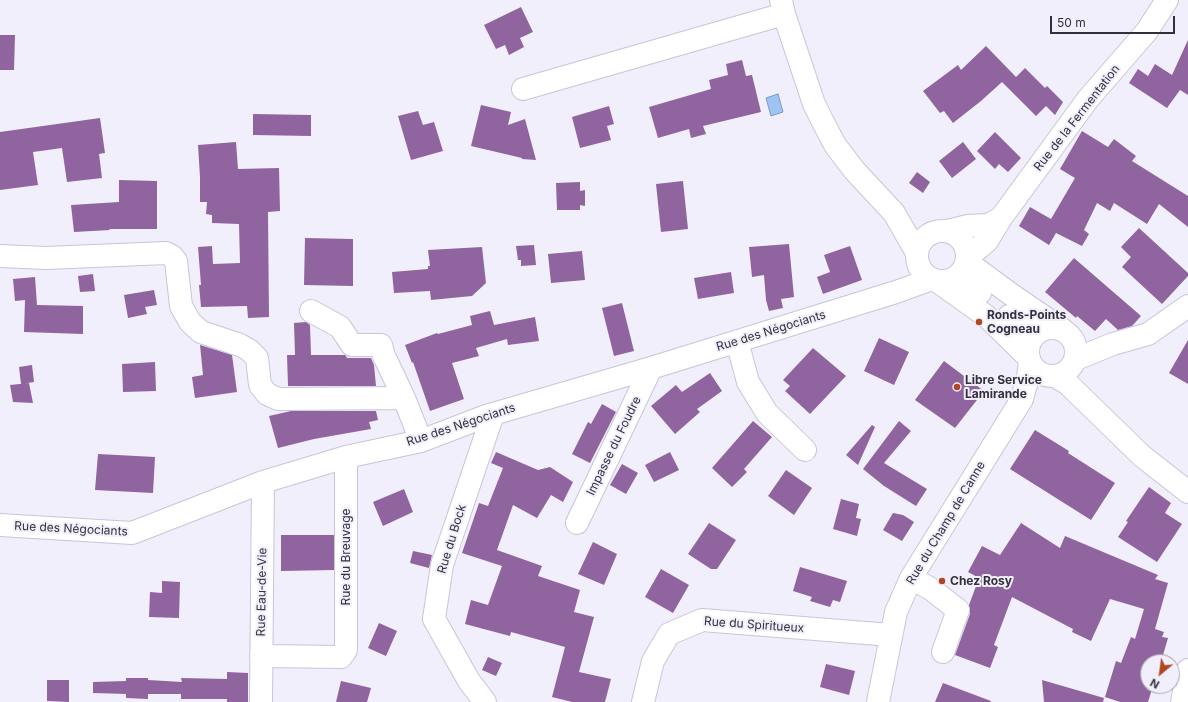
<!DOCTYPE html>
<html>
<head>
<meta charset="utf-8">
<style>
  body { margin:0 }
  #map { position:relative; width:1188px; height:702px; overflow:hidden; background:#f2effc; font-family:Inter,sans-serif }
  canvas { display:block }
  .north { position:absolute; left:1140px; top:654px; width:40px; height:40px; box-sizing:border-box; background:#f2effc; border:1px solid #a5a3ae; border-radius:50%; rotate:209deg; font-size:11px; font-weight:700; line-height:16px; text-align:center; color:#323039 }
  .north::after { content:''; display:block; margin:auto; width:14px; height:18px; background:#af4723; clip-path:polygon(50% 0,100% 100%,50% 72%,0 100%) }
  .scale { position:absolute; left:1050px; top:16px; width:125px; height:18px; box-sizing:border-box; border:2px solid #323039; border-top:0; padding-left:5px; font-size:12px; line-height:14px; white-space:nowrap; color:#323039; -webkit-text-stroke:3px #f2effc; paint-order:stroke }
</style>
</head>
<body>
<div id="map">
<canvas width="1188" height="702"></canvas>
<div class="north">N</div>
<div class="scale">50 m</div>
</div>
<script>
const c = document.querySelector('canvas').getContext('2d');
c.lineJoin = 'round';
function paint(path, color) { c.fillStyle = color; c.fill(path, 'evenodd'); }
const shape = rows => new Path2D(rows.map(r => 'M' + r).join(''));
function stroke(path, color, width, dash) { c.strokeStyle = color; c.lineWidth = width; c.lineCap = dash ? 'butt' : 'round'; c.setLineDash(dash || []); c.stroke(path); }
function drawText(font, color, halo, rows, align = 'center') {
  c.font = font + ' Inter,sans-serif'; c.lineWidth = 4; c.setLineDash([]); c.textBaseline = 'middle'; c.strokeStyle = halo; c.fillStyle = color; for (const [text, x, y, turn = 0] of rows) {
    c.save(); c.translate(x, y); c.rotate((+turn || 0) * Math.PI / 180); c.textAlign = isNaN(turn) ? turn : align; if (halo) c.strokeText(text, 0, 0); c.fillText(text, 0, 0); c.restore();
  }
}
const water = shape([
  [778,94,783,112,771,116,766,98,778,94]
]);
const building = shape([
  [521,7,533,32,520,38,524,47,509,55,505,45,496,49,484,25],
  [0,35,15,35,14,70,0,70],
  [1188,40,1188,95,1180,90,1167,108,1129,83,1138,69,1148,76,1155,64,1172,75],
  [986,46,1016,77,1025,68,1045,88,1047,86,1063,102,1055,115,1046,106,1036,116,1002,82,981,101,953,123,944,111,940,113,923,91,958,65,961,70],
  [742,60,746,76,752,75,761,112,703,126,706,134,691,138,689,129,658,138,649,107,711,89,709,80,728,75,726,64],
  [481,105,511,112,508,125,525,119,536,160,522,159,522,158,471,146],
  [609,106,614,124,607,126,611,140,580,148,572,117],
  [418,111,423,125,434,122,443,151,411,160,398,116],
  [253,114,311,115,311,136,253,135],
  [100,118,105,153,99,154,102,178,67,182,62,148,33,152,38,185,0,190,0,132],
  [1082,131,1108,147,1114,139,1136,156,1132,161,1188,196,1188,227,1159,204,1147,224,1114,203,1110,211,1097,203,1084,230,1089,234,1082,246,1056,233,1049,245,1019,226,1030,207,1051,219,1075,178,1060,169],
  [995,132,1021,158,1008,172,999,164,995,169,977,151],
  [236,142,238,169,279,168,280,211,268,212,269,317,248,318,247,306,201,307,199,285,201,285,198,247,212,246,213,264,240,263,239,224,212,223,212,215,206,214,207,202,200,202,200,177,198,145],
  [963,142,976,159,952,178,939,161],
  [917,172,930,182,923,193,909,183],
  [119,180,157,181,157,229,109,229,110,230,74,232,71,205,119,202],
  [683,181,688,229,661,232,656,184],
  [580,182,580,191,585,190,585,206,580,205,580,210,557,210,556,183],
  [1139,228,1188,273,1188,276,1162,304,1122,267,1131,257,1121,247],
  [305,238,353,239,353,286,304,285],
  [789,244,794,297,781,299,783,308,769,311,766,300,764,275,752,277,749,247],
  [534,245,536,265,521,266,521,260,518,260,516,246],
  [850,246,862,280,823,294,817,277,830,272,824,255],
  [482,247,486,283,472,296,431,300,430,291,394,293,392,272,428,269,428,266,430,266,428,250],
  [582,251,585,280,551,283,548,254],
  [1074,258,1141,316,1132,326,1118,330,1106,319,1095,331,1077,316,1076,318,1045,292],
  [731,272,734,293,698,299,694,278],
  [93,274,95,291,80,292,78,276],
  [35,277,37,305,83,306,83,334,24,332,25,300,15,301,13,279],
  [154,290,157,305,145,307,147,314,128,318,124,295],
  [622,303,634,351,614,356,602,308],
  [490,311,494,325,535,317,539,341,508,345,507,339,476,348,479,356,452,363,464,399,430,411,413,362,412,363,405,345,437,333,438,334,472,325,470,316],
  [306,322,310,325,311,355,345,355,346,356,347,358,371,358,374,365,376,386,288,386,287,355,295,355,294,323],
  [879,338,909,352,894,385,864,371],
  [1188,340,1188,384,1169,373],
  [200,345,232,355,237,392,195,398,192,377,203,375],
  [813,348,846,376,810,414,785,391,790,386,783,380],
  [944,361,984,391,955,428,915,400],
  [155,362,156,391,123,392,122,364],
  [32,365,34,382,21,384,19,367],
  [710,373,722,391,697,409,700,412,675,434,651,406,676,385,682,392],
  [29,383,33,403,13,402,10,385],
  [602,404,616,412,590,463,572,454,588,422,591,424],
  [291,411,376,411,378,420,369,422,371,429,314,439,278,448,269,416],
  [753,421,772,437,744,469,747,472,732,487,712,468],
  [899,421,911,431,884,463,927,489,916,506,884,486,863,469],
  [872,425,875,427,858,465,846,455],
  [1035,430,1069,451,1068,453,1115,483,1091,520,1010,469],
  [496,452,538,470,550,467,573,482,563,502,551,495,537,518,513,505,497,550,542,566,538,576,580,590,574,612,594,617,579,672,611,679,605,702,572,702,552,697,565,647,511,632,510,636,465,624,471,600,488,605,502,566,462,553,479,503,488,506,503,468,491,463],
  [670,452,679,470,654,482,645,465],
  [98,454,155,457,153,493,95,490],
  [622,464,638,473,626,494,610,485],
  [786,470,812,488,794,515,768,496],
  [1149,487,1171,503,1165,513,1182,524,1157,562,1118,537,1128,522,1126,521],
  [404,489,413,512,383,526,373,502],
  [841,499,859,504,856,518,861,519,857,536,833,529],
  [893,513,903,515,914,522,902,541,883,530],
  [709,523,736,540,717,569,711,569,688,554],
  [1021,523,1060,548,1065,536,1158,575,1155,579,1168,583,1155,629,1164,632,1162,637,1168,638,1161,662,1148,662,1148,686,1153,686,1148,702,1120,702,1105,697,1116,661,1121,663,1131,637,1135,639,1144,609,1110,599,1091,641,1072,632,1073,629,1012,597,994,645,998,647,990,668,955,655,970,614,969,605,979,578,968,572,982,546,1000,555],
  [281,535,334,535,334,570,281,571],
  [593,542,617,554,604,585,578,574],
  [413,551,432,555,429,568,410,563],
  [800,567,847,581,840,602,833,600,830,607,810,601,812,597,793,591],
  [661,569,689,585,673,613,645,597],
  [162,581,180,582,179,618,149,617,150,592,162,593],
  [379,623,397,631,386,656,368,648],
  [488,657,502,663,496,676,482,670],
  [826,664,855,671,849,695,820,687],
  [227,672,248,673,248,702,227,702,227,699,181,699,181,694,148,694,148,699,126,698,126,694,93,693,93,682,126,681,126,678,148,678,148,680,182,682,181,678,227,679],
  [47,680,69,680,69,702,47,701],
  [1042,680,1104,698,1103,702,1044,702],
  [341,681,371,688,367,702,336,702],
  [943,683,991,701,990,702,935,702]
]);
const minor = shape([
  [781,0,784,14,814,104,823,122,835,145,854,170,894,213,917,253],
  [523,89,784,14],
  '917 256a25 25 0 1 1 50 0a25 25 0 1 1-50 0Z',
  [947,231,968,226,988,225,1001,218],
  [0,256,46,258,166,253,172,256,176,261,181,306,190,322,201,332,240,345,249,350,257,358,260,385,267,394,278,399,404,398],
  [968,257,987,241,1001,218,1088,99,1147,31,1167,0],
  [967,262,1012,295,1063,330],
  [966,267,969,278,980,293],
  [937,281,986,316,1029,358],
  [311,311,340,327,352,345,381,345,384,356,404,398,421,441],
  [1009,316,1046,328],
  '1028 352a24 24 0 1 1 48 0a24 24 0 1 1-48 0Z',
  [737,341,748,382,767,413,805,450],
  [1076,359,1113,344,1148,334,1188,306],
  [1055,376,1068,384,1142,456,1188,492],
  [577,523,651,368],
  [0,525,132,533,263,482,346,457,421,441,486,416,651,368,896,292,932,279],
  [911,578,931,589,958,610,943,652],
  [261,656,341,657,346,650,346,457],
  [261,702,263,482],
  [485,702,469,681,434,619,442,565,493,414],
  [643,702,653,661,669,634,702,620,891,635],
  [878,702,896,612,911,578,1022,399,1028,377,1030,361],
  [1182,702,1188,670]
]);
const markers = [
  [979,322,4,"#af4723"],
  [957,387,4,"#af4723"],
  [942,581,4,"#af4723"]
];
const streetNames = [
  ["Rue de la Fermentation",1077,118,-52],
  ["Rue des Négociants",771,331,-17],
  ["Rue des Négociants",461,425,-18],
  ["Impasse du Foudre",614,446,-64],
  ["Rue du Champ de Canne",946,523,-59],
  ["Rue des Négociants",71,529,3],
  ["Rue du Bock",452,539,-73],
  ["Rue du Breuvage",346,557,-90],
  ["Rue Eau-de-Vie",262,592,-89],
  ["Rue du Spiritueux",754,625,4]
];
const poiNames = [
  ["Ronds-Points",987,315],
  ["Cogneau",987,329],
  ["Libre Service",965,380],
  ["Lamirande",965,394],
  ["Chez Rosy",950,581]
];
paint(water, '#9fc3f5');
stroke(water, '#7e97bd', 1);
paint(building, '#90649f');
stroke(minor, '#c9c4d9', 24);
stroke(minor, '#fff', 22);
for (const [x, y, r, color] of markers) { const dot = new Path2D(); dot.arc(x, y, r, 0, 2 * Math.PI); c.fillStyle = color; c.fill(dot); stroke(dot, '#f2effc', 1.5); }
drawText('12px', '#323039', '#f2effc', streetNames);
drawText('bold 12px', '#323039', '#f2effc', poiNames, 'left');
</script>
</body>
</html>
